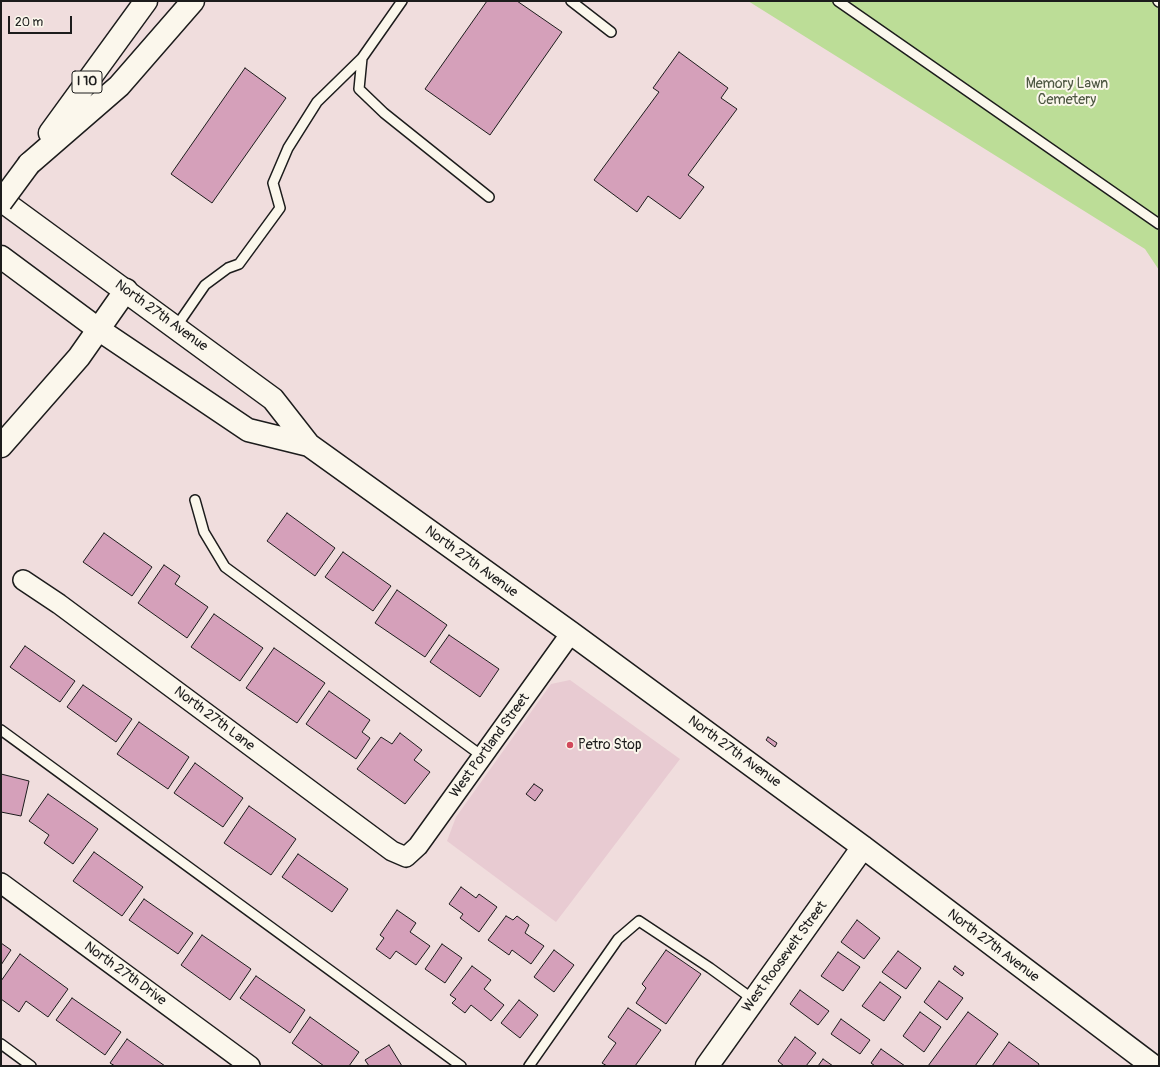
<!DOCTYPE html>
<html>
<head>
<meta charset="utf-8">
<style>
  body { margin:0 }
  #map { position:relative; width:1160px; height:1067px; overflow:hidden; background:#f0dddd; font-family:Pangolin,sans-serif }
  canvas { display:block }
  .frame { position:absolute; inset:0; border:2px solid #1c1c1c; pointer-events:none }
  .scale { position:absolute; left:8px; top:16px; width:64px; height:18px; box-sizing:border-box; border:2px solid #1c1c1c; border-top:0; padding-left:5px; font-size:12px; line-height:14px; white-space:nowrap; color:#1c1c1c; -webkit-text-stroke:3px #fbf7ec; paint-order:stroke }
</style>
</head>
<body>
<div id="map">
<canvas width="1160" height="1067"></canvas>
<div class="frame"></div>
<div class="scale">20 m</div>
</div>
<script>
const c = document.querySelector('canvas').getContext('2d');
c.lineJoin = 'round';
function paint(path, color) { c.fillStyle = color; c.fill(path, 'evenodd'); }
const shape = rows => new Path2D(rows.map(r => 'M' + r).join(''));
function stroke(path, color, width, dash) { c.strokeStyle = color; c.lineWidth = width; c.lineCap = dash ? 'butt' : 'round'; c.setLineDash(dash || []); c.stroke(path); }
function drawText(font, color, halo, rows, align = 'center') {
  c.font = font + ' Pangolin,sans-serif'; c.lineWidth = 4; c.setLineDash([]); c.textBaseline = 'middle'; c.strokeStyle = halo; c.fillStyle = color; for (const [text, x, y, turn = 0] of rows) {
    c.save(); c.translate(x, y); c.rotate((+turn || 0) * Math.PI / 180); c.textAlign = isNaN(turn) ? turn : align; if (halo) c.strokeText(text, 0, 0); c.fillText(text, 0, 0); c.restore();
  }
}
const built = shape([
  [570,680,680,759,556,922,447,841,456,817,551,684]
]);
const green = shape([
  [748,1,1159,1,1159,270,1145,249]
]);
const building = shape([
  [487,1,517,1,562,32,490,135,425,89,487,1],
  [679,52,728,88,721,98,737,109,688,175,704,187,680,219,648,196,637,212,594,180,659,92,653,88,679,52],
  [245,68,286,98,212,203,171,174,245,68],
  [287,513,335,548,315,576,267,541,287,513],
  [104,533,152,567,132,596,83,562,104,533],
  [343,552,391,586,373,611,325,577,343,552],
  [164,565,180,576,175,584,208,607,187,638,138,603,164,565],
  [397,590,447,625,425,657,375,623,397,590],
  [214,614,263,648,240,681,191,647,214,614],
  [449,635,499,669,480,697,430,662,449,635],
  [25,646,75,681,60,702,10,667,25,646],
  [274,648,325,683,297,723,246,688,274,648],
  [83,685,132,719,116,742,67,707,83,685],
  [329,691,370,720,362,732,370,738,356,759,306,724,329,691],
  [139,722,189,757,168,789,117,754,139,722],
  [400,733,422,750,414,760,430,772,405,804,357,769,381,737,392,744,400,733],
  [768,737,777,743,775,747,766,740,768,737],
  [195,763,243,798,223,827,174,793,195,763],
  [1,774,29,781,21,816,1,812,1,774],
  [534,784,543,790,535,801,526,794,534,784],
  [48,794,98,829,73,864,44,843,49,835,29,821,48,794],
  [249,806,296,839,271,875,224,843,249,806],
  [94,852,143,887,122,916,73,881,94,852],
  [298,854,348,889,332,912,282,877,298,854],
  [461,887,476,898,479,894,497,907,479,932,460,918,463,914,449,904,461,887],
  [144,899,193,933,178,954,129,920,144,899],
  [397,910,416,923,410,932,430,946,416,965,396,951,390,959,376,949,384,938,380,935,397,910],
  [506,916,513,920,517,916,529,925,525,933,544,946,531,964,512,950,509,955,488,940,506,916],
  [857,920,880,938,864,959,841,942,857,920],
  [202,935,251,969,230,1000,181,965,202,935],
  [1,943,11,950,1,965,1,943],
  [442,944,462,958,445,983,425,969,442,944],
  [554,950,574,965,554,992,534,977,554,950],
  [666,950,701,974,666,1024,636,1003,646,988,642,984,666,950],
  [898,951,921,968,906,989,882,972,898,951],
  [838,952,860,967,843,991,821,976,838,952],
  [20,954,68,989,48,1017,26,1001,19,1012,1,999,1,981,20,954],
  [472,966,491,980,484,989,504,1005,491,1021,471,1005,465,1013,452,1003,456,999,450,995,472,966],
  [955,966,964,973,962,976,953,969,955,966],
  [256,976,305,1010,290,1033,240,998,256,976],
  [939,981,963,998,947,1020,924,1002,939,981],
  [880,982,901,997,884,1021,862,1006,880,982],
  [800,990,829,1011,818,1025,790,1004,800,990],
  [72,998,121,1032,105,1055,56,1020,72,998],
  [519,1000,538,1015,520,1038,501,1023,519,1000],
  [628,1008,661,1030,635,1066,607,1066,602,1063,616,1043,608,1037,628,1008],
  [920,1012,941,1027,924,1052,903,1036,920,1012],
  [968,1012,998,1034,975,1066,928,1066,968,1012],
  [310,1017,359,1052,349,1066,324,1066,292,1043,310,1017],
  [841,1019,870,1040,860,1054,831,1034,841,1019],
  [795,1037,816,1053,806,1066,784,1066,778,1061,795,1037],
  [127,1039,165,1066,115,1066,110,1063,127,1039],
  [1009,1042,1039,1064,1038,1066,992,1066,1009,1042],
  [389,1045,402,1066,369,1066,365,1060,389,1045],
  [881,1049,905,1066,875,1066,871,1063,881,1049],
  [823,1059,833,1066,818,1066,823,1059]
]);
const lane = shape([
  [571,1,611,32],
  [838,1,1159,224],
  [1158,1,1159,2],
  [362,58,359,89,384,113,489,197],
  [176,327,205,285,228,268,239,264,280,208,273,183,288,148,317,102,362,58,402,1],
  [195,500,204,532,225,567,482,756],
  [1,730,461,1066],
  [1,1044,31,1066],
  [529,1066,618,939,639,921,710,968,754,1000]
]);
const street = shape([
  [23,580,59,604,392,851,406,857,418,846,571,633],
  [1,883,250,1066]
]);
const secondary = shape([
  [1,200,273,399,309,445,571,633,863,847,1153,1066],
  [1,257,98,329,248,430,309,445],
  [707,1066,863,847]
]);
const highway = shape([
  [50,133,146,1],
  [29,164,119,86,193,1],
  [1,446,79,357,126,290]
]);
const highwayBridge = shape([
  [1,202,29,164]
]);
const markers = [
  [570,745,4,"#d1495b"]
];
const shields = [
  [87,82,30]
];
const shieldNames = [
  ["I 10",87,82]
];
const parkNames = [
  ["Memory Lawn",1067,84],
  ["Cemetery",1067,100]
];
const streetNames = [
  ["North 27th Avenue",161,316,36],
  ["North 27th Avenue",471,562,36],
  ["North 27th Lane",214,719,37],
  ["West Portland Street",490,746,-54],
  ["North 27th Avenue",734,752,36],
  ["North 27th Avenue",993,946,37],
  ["West Roosevelt Street",785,957,-54],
  ["North 27th Drive",125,974,36]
];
const poiNames = [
  ["Petro Stop",578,745]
];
paint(built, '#e8cbd2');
paint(green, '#bcdd97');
paint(building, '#d5a0ba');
stroke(building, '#1c1c1c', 1);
stroke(lane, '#1c1c1c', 12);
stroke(street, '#1c1c1c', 22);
stroke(secondary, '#1c1c1c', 25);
stroke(highway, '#1c1c1c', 25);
stroke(lane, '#fbf7ec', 9);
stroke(street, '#fbf7ec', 19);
stroke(secondary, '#fbf7ec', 22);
stroke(highway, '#fbf7ec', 22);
stroke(highwayBridge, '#1c1c1c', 25, []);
stroke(highwayBridge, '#fbf7ec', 22);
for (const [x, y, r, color] of markers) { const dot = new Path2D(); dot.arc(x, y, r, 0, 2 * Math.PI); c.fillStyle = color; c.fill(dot); stroke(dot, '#fbf7ec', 1.5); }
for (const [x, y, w] of shields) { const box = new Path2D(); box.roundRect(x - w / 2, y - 11, w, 22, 3); c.fillStyle = '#fbf7ec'; c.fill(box); stroke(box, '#1c1c1c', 1); }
drawText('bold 13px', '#1c1c1c', null, shieldNames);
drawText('14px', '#4c5641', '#fbf7ec', parkNames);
drawText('14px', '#1c1c1c', '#fbf7ec', streetNames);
drawText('14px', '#1c1c1c', '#fbf7ec', poiNames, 'left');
</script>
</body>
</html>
